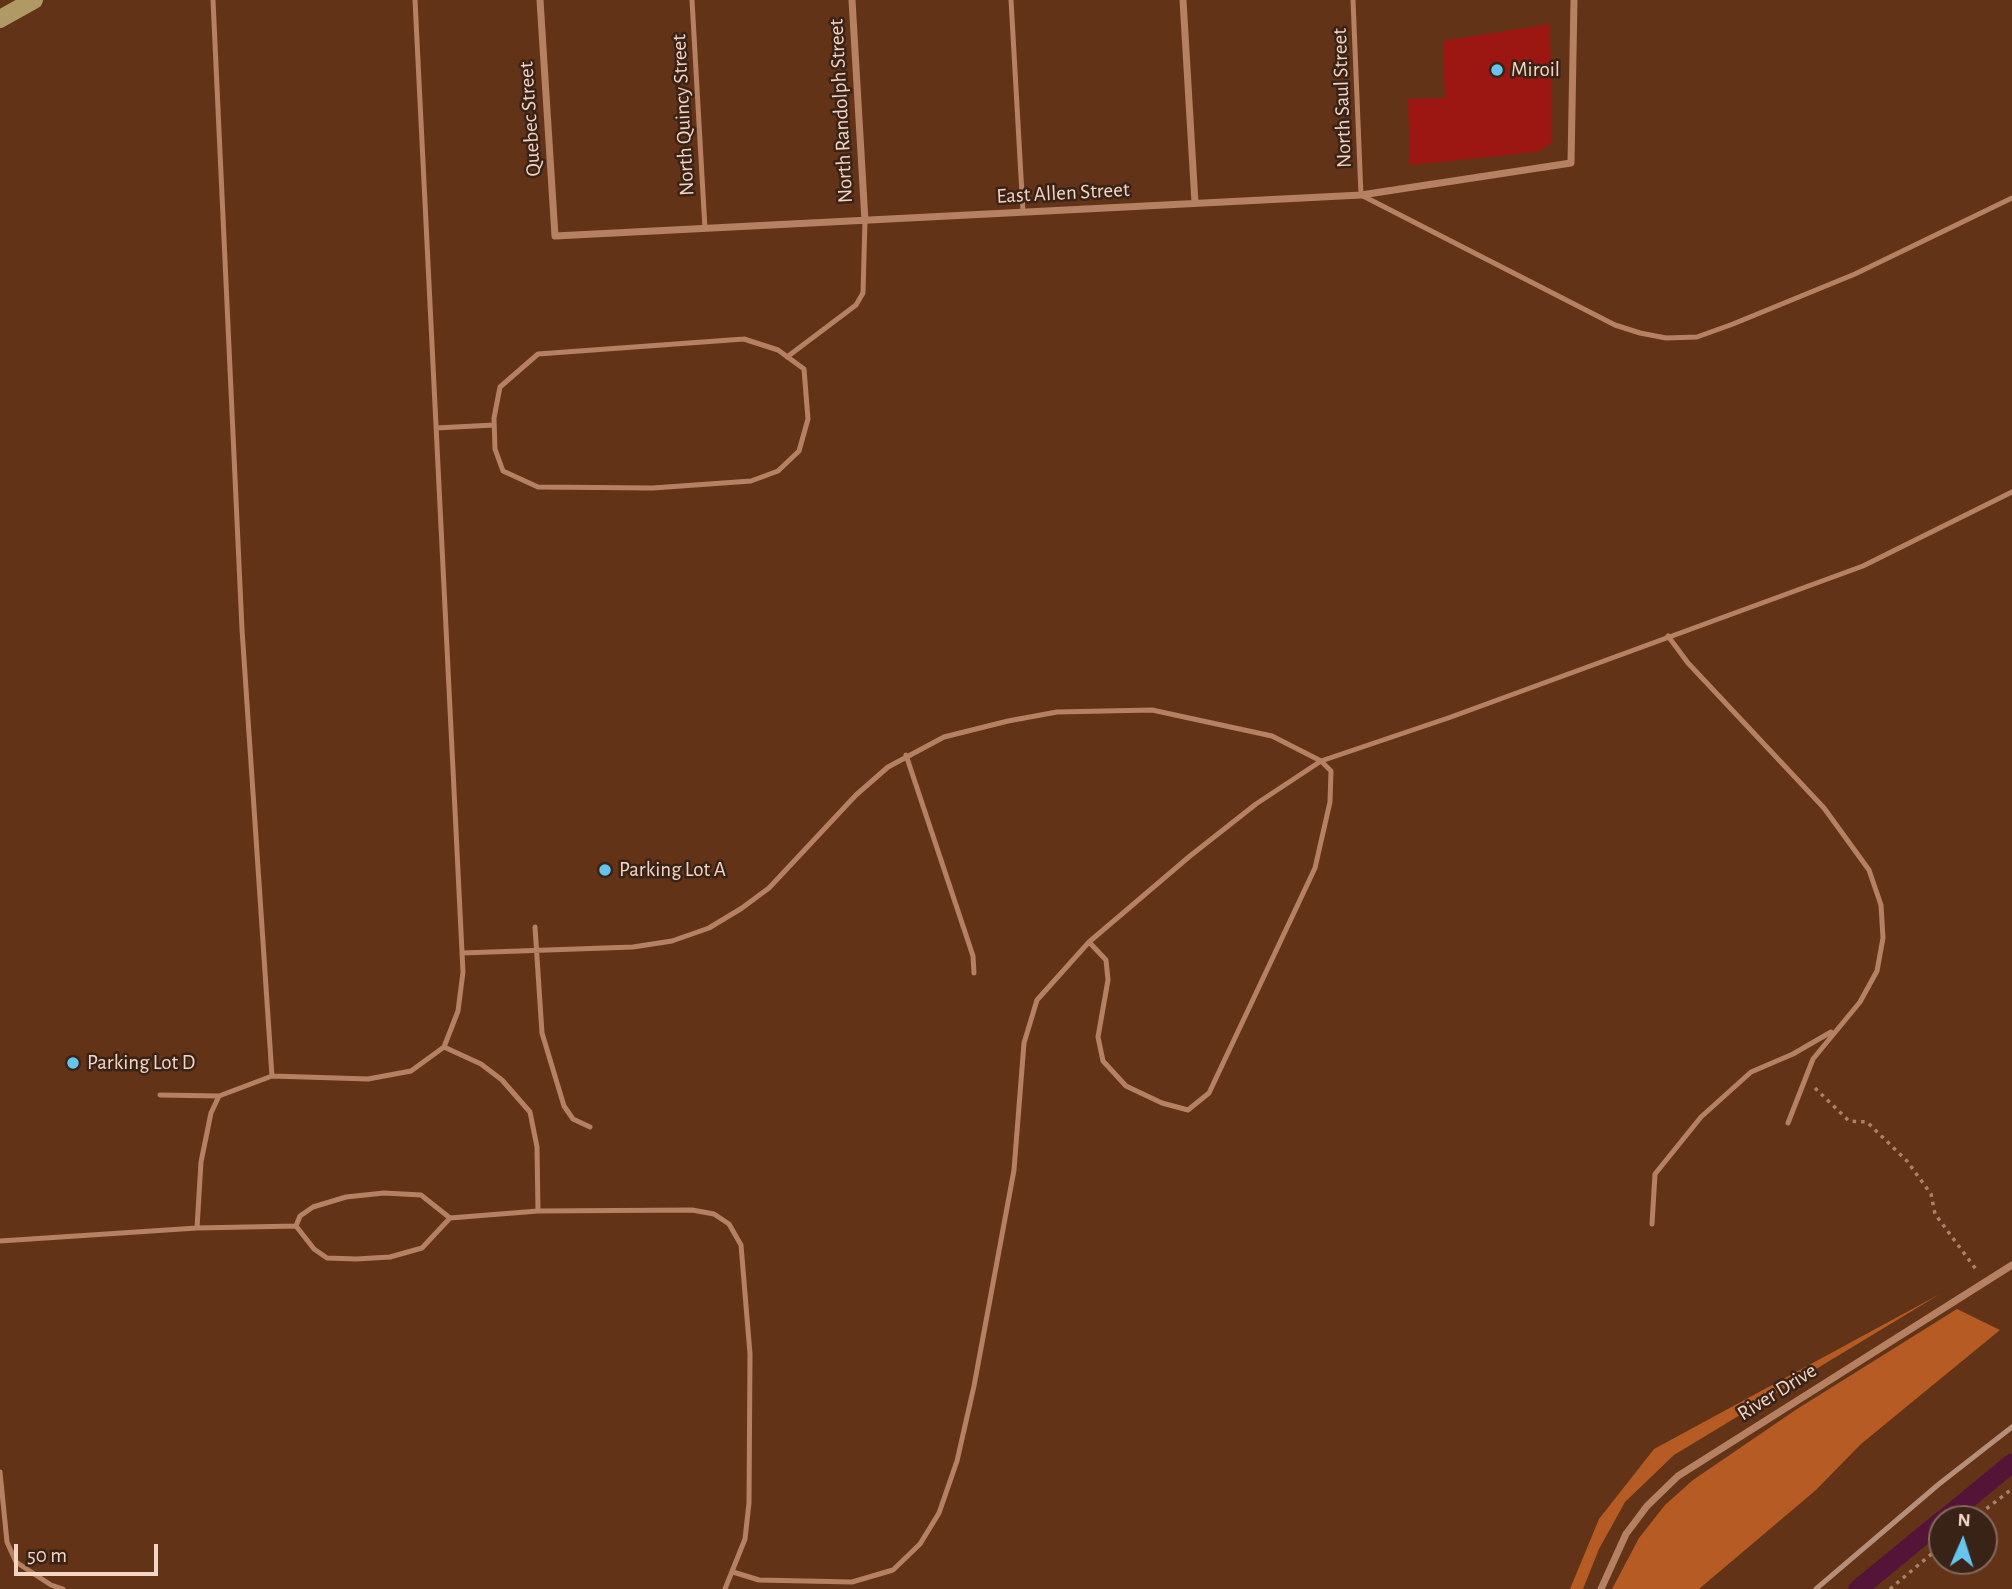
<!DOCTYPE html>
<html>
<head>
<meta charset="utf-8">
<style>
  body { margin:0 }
  #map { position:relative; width:2012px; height:1589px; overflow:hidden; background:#633317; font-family:"Alegreya Sans",sans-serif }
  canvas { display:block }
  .north { position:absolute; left:1928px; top:1505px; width:70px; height:70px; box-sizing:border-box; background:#392216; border:2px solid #836a5c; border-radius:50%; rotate:3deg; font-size:19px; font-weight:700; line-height:28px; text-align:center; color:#f3d5c5 }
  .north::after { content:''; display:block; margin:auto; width:24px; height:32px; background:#65c5ee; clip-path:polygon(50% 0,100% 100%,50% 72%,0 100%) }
  .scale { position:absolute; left:14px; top:1544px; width:144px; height:32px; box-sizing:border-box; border:4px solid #f3d5c5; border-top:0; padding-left:9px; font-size:21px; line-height:24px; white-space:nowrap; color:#f3d5c5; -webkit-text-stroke:5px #392216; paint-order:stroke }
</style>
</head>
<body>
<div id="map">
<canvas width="2012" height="1589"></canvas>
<div class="north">N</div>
<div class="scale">50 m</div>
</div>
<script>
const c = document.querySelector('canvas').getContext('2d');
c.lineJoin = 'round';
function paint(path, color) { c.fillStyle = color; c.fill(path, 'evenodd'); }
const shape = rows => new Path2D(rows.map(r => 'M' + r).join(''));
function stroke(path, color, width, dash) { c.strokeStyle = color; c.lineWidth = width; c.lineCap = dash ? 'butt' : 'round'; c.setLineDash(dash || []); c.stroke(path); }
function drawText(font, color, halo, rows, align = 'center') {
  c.font = font + ' "Alegreya Sans",sans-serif'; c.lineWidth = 5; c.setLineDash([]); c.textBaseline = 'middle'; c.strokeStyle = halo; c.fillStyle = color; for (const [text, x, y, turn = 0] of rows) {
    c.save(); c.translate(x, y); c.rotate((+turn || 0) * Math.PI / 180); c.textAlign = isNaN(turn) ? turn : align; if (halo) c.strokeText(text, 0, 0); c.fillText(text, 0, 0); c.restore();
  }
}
const forest = shape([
  [1940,1294,1674,1455,1625,1502,1599,1549,1583,1589,1570,1589,1599,1519,1654,1449],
  [1957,1309,2000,1330,1861,1444,1816,1490,1699,1589,1612,1589,1639,1538,1665,1505,1693,1480,1797,1409]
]);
const canal = shape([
  [1944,1519,2012,1463],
  [1858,1589,1942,1520]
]);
const building = shape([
  [1550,24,1552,143,1537,152,1410,165,1408,99,1445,98,1443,41]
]);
const path = shape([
  [1815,1088,1849,1121,1867,1122,1907,1161,1931,1194,1935,1214,1978,1272],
  [1973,1519,2012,1489],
  [1890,1589,1942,1545]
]);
const service = shape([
  [213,0,242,629,272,1076],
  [692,0,705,229],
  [1011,0,1023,212],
  [1353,0,1361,195,1615,325,1640,333,1666,338,1697,337,1733,324,1855,274,2012,198],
  [744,339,778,350,804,369,808,419,799,451,778,471,751,481,653,488,538,487,503,471,495,449,494,418,500,387,538,354,744,339],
  [787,357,856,305,863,293,865,221],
  [436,428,494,425],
  [1668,636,1688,663,1824,808,1869,870,1881,905,1883,938,1877,971,1860,1002,1813,1059,1788,1123],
  [906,755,973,956,974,973],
  [535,927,542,1033,564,1106,573,1119,590,1127],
  [462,953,633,947,672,941,709,928,742,908,769,888,856,795,888,767,944,737,1008,721,1057,712,1152,710,1272,736,1321,761,1331,771,1330,802,1315,868,1209,1093,1188,1110,1162,1103,1126,1086,1103,1061,1098,1037,1108,980,1106,960,1089,942],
  [444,1047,481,1064,502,1080,530,1112,537,1147,538,1211],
  [160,1095,219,1096,272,1076,368,1079,411,1071,444,1047,458,1011,463,972,415,0],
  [450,1218,422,1248,390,1257,356,1259,327,1258,314,1249,296,1226,300,1216,313,1207,346,1197,384,1193,421,1195,450,1218,538,1211,692,1210,714,1214,729,1224,741,1245,750,1354,749,1503,745,1539,725,1589],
  [1652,1224,1655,1174,1701,1117,1751,1072,1793,1054,1831,1032],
  [197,1228,201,1162,211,1113,219,1096],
  [0,1241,197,1228,296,1226],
  [0,1472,7,1542,16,1562,51,1585,63,1589],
  [733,1572,759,1580,852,1582,893,1570,920,1544,939,1513,957,1461,974,1386,1014,1170,1024,1043,1037,1000,1089,942,1190,856,1256,804,1321,761,1451,717,1863,566,2012,492]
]);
const minor = shape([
  [540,0,555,236,1361,195,1571,163,1574,0],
  [852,0,865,221],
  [1183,0,1195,203],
  [1601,1589,1626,1534,1647,1506,1678,1476,2012,1265]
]);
const primary = shape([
  [0,19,34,0]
]);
const rail = shape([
  [1816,1589,1939,1484,2012,1427]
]);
const markers = [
  [1497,70,7,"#65c5ee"],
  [605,870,7,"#65c5ee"],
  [73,1063,7,"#65c5ee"]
];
const poiNames = [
  ["Miroil",1511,70],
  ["Parking Lot A",619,870],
  ["Parking Lot D",87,1063]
];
const streetNames = [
  ["North Saul Street",1342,98,-92],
  ["North Randolph Street",841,111,-93],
  ["North Quincy Street",683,115,-93],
  ["Quebec Street",530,119,-94],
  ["East Allen Street",1063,193,-3],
  ["River Drive",1777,1392,-32]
];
paint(forest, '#b55b23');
stroke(canal, '#531438', 19);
paint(building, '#9c1711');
stroke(path, '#aa826c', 3.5, [3.5, 5]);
stroke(service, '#b68062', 5);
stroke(minor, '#b68062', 7);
stroke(primary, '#af9964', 18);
stroke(rail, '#b58f7a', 5);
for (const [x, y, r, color] of markers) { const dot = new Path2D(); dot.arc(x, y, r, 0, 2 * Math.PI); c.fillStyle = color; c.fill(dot); stroke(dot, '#392216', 2.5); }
drawText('21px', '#f3d5c5', '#392216', poiNames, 'left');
drawText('21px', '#f3d5c5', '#392216', streetNames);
</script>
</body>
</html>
